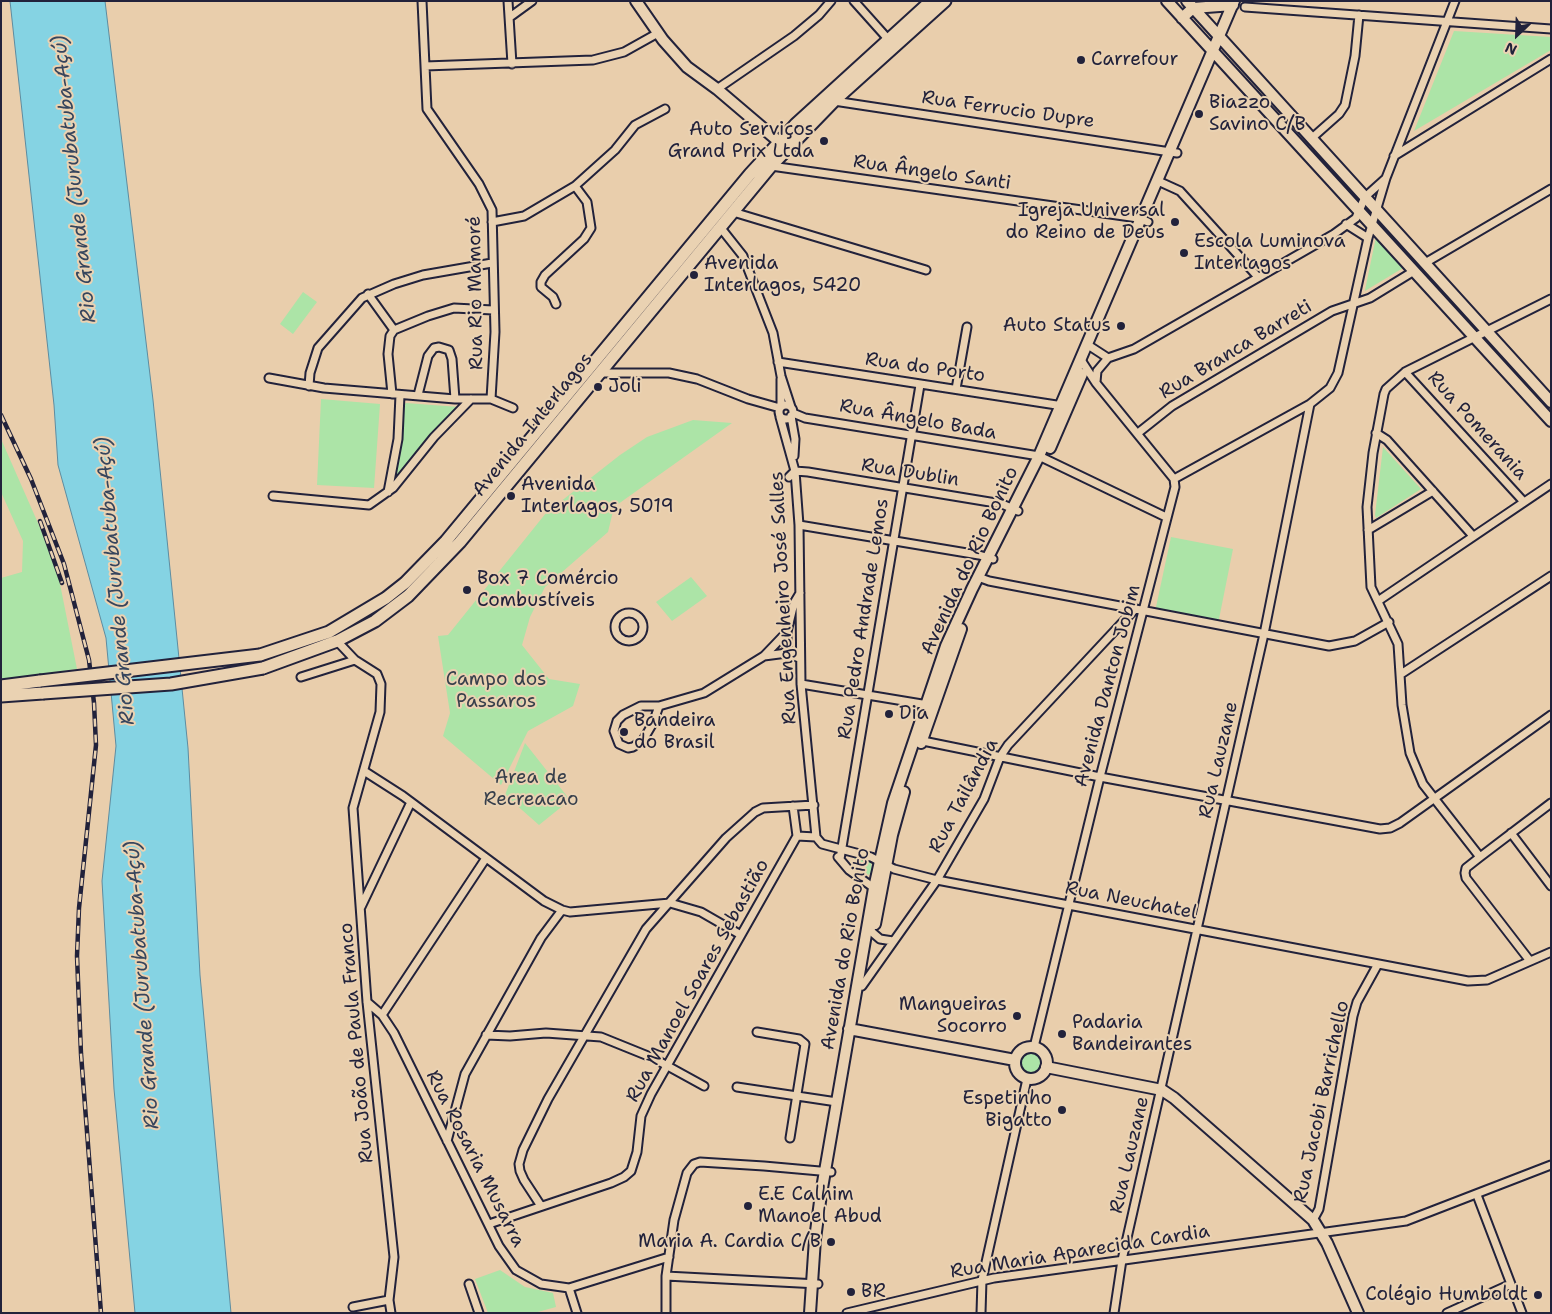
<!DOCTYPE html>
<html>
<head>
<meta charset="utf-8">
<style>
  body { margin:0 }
  #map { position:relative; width:1552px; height:1314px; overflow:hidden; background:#e9ceac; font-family:"Shantell Sans",sans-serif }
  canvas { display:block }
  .frame { position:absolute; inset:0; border:2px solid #22223b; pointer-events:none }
  .north { position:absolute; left:1492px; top:10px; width:50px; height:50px; -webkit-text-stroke:4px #ead2b2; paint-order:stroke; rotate:204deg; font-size:14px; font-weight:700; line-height:20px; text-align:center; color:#22223b }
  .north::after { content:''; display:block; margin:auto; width:18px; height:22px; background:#22223b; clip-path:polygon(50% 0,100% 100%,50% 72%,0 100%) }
</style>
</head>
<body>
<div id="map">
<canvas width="1552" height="1314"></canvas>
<div class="frame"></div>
<div class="north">N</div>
</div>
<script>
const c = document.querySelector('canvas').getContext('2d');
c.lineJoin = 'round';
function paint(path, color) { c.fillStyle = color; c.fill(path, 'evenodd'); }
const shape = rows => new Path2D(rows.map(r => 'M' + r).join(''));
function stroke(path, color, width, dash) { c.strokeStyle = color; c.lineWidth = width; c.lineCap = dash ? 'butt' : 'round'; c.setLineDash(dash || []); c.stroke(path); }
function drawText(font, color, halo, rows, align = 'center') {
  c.font = font + ' "Shantell Sans",sans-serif'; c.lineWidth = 4; c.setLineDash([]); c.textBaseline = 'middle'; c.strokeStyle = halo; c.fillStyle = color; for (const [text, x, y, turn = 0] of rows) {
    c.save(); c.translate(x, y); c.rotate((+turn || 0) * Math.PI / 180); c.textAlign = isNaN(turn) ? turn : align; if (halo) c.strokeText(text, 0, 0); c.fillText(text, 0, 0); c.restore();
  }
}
const green = shape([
  [1454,31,1551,37,1551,50,1414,131],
  [1376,237,1403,268,1365,291,1365,290],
  [303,292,317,302,293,334,280,324],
  [321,399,380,404,374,488,317,485],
  [406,403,459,407,395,479,402,440,402,407],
  [693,420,732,423,614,507,608,532,545,587,530,617,522,645,549,679,580,684,573,706,528,731,501,785,443,736,450,713,438,636,448,635,546,513,620,455,647,437],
  [1,439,56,564,77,669,1,681,1,578,22,572,23,541,1,492],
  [1383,447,1421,489,1376,518,1375,515],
  [1171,537,1233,549,1218,624,1159,612,1156,607],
  [691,577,707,596,672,621,656,602],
  [525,743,570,800,539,825,505,795],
  [850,853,871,860,872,872,868,875],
  '1019 1063a12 12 0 1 1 24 0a12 12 0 1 1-24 0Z',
  [500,1270,525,1287,553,1293,556,1307,534,1313,488,1313,475,1279]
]);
const water = shape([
  [10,1,105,1,153,400,188,748,200,975,231,1313,135,1313,114,1089,102,881,116,746,106,638,58,465,54,405,10,1]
]);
const street = shape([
  [422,1,427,109,479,184,492,210,495,332,491,399],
  [508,1,512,64],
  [854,1,888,39],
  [1245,7,1551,29],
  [510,17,532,1],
  [425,66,593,60,624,52,658,33],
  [717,89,794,36,819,15,831,1],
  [834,101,1177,153],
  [1312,138,1339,114,1345,105,1355,56,1359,15],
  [1394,156,1551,59],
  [771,166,1138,218,1148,222],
  [1158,181,1180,191,1258,277],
  [733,212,926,270],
  [492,222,524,216,575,186,615,150,635,125,665,109],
  [1346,224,1368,238],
  [720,227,743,256,773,333,781,376,791,407],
  [1425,263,1551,189],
  [368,294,394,330],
  [556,304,553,297,541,287,541,282,545,275,584,239,591,228,587,202,575,186],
  [1088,345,1108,358],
  [778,362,1063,406],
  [1405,372,1524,502],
  [598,373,669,373,697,379,748,399,780,408],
  [269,378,324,388,455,399,491,399,513,408],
  [781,379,781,406],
  [1096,382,1097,371,1108,358,1134,349,1334,234,1356,218,1365,197,1385,179],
  [309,386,310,373,318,348,362,298,394,284,423,275,492,263],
  [956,389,967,327],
  [392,394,388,354,390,336,394,330,428,316,454,308,493,310],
  [418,395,428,356,434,348,439,347,449,350,452,359,455,399],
  '779 412a7 7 0 1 1 14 0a7 7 0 1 1-14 0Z',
  [793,413,805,418,1039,456,1166,517],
  [791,416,795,439,794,456],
  [780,417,795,471,799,525,801,684,816,837,822,844,871,857,894,869,937,880,1468,981,1487,980,1551,952],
  [1138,433,1172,406,1332,311,1370,298,1414,271],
  [1376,433,1387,440,1473,536],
  [789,477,795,471,808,472,1002,504,1018,511],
  [1174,479,1310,404],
  [388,492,398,439,400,395],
  [273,496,369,505,393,488,434,437,471,399],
  [799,525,979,555,993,559],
  [1368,530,1433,491],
  [978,577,989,581,1329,646,1355,641,1389,622],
  [1378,601,1551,484],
  '615 627a14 14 0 1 1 28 0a14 14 0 1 1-28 0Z',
  [337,641,355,660,377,674,381,684,380,712,353,808,367,1002,394,1257,389,1300,391,1313],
  [787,653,787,632,794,603,800,593],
  [764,656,787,653,799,658],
  [1401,674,1551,576],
  [301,677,355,660],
  [801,684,928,705],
  [659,706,653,723,643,740,633,747,628,748,619,744,614,731,617,721,623,715,641,706,659,706,704,693,764,656,787,632],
  [918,740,1100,777,1380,829,1390,828,1400,823,1551,715],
  [364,771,403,796,544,901,562,910,570,912,670,903,701,912,741,935],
  [1511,833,1551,886],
  [797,836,816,837],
  [838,857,849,870,874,888],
  [1480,857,1423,784,1410,753,1402,705,1398,644,1371,587,1367,507,1373,453,1384,394,1386,389,1405,372,1551,299],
  [840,859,920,385],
  [361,907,411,802],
  [868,925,873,933,880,939,893,941],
  [1530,961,1466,878,1465,873,1466,868,1480,857,1551,803],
  [862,986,937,880,984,799,1000,757,1008,745,1135,609],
  [367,1002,382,1015,394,1033,499,1246,516,1270,541,1284,569,1288,669,1257],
  [382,1015,486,858],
  [757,1032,799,1039,805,1044,790,1138],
  [486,1035,510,1036,546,1033,601,1037,653,1058,704,1086],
  [1034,1047,1100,777,1175,487,1174,479,1096,383,1081,360],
  [737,1087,837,1102],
  [447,1141,465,1074,541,938,562,910],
  [1477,1195,1522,1313],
  [541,1206,524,1180,520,1171,519,1164,523,1150,548,1099,646,929,726,838,755,812,763,808,814,805],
  [1313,1220,1319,1209,1353,1016,1357,1002,1378,964],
  [489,1224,611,1183,624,1177,631,1171,637,1152,641,1116,651,1094,797,836,793,806],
  [666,1276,818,1284],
  [469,1284,479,1313],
  [569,1288,577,1313],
  [353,1307,389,1300],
  [666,1313,666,1276,674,1220,687,1173,694,1164,700,1162,764,1166,831,1172],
  [847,1313,994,1278,1406,1221,1551,1165],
  [981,1313,982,1280,1027,1079],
  [1114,1313,1122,1260,1264,634,1310,404,1330,388,1338,373,1368,238,1386,178,1455,1],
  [1447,1313,1511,1284]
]);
const secondary = shape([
  [636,1,663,40,687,67,717,89,784,146],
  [1167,1,1551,421],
  [1187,1,1551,402],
  [1182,18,1193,8,1233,5],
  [1050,448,1082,374],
  [921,743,961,629],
  [875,924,892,835,904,792],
  [849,1029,1015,1060],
  '1015 1063a16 16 0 1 1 32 0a16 16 0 1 1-32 0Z',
  [1046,1067,1162,1090,1174,1098,1313,1220,1327,1243,1358,1313],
  [810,1313,815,1239,821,1194,874,888,893,803,946,646,972,589,1039,456,1234,1]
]);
const primary = shape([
  [260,655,329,632,386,598,405,583,446,541,750,174,796,124,931,1],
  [263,668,337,641,375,621,408,596,460,542,771,166,834,101,945,1],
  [1,686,40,681],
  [1,696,43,693]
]);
const rail = shape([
  [1,415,31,479,64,564,89,660,94,703,96,745,79,908,77,956,81,1054,101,1313],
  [40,521,62,583]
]);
const primaryBridge = shape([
  [40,681,260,655],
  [43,693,171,684,263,668]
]);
const markers = [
  [1081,60,5,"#22223b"],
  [1199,114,5,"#22223b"],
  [824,141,5,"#22223b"],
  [1175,222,5,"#22223b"],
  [1184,253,5,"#22223b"],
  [694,275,5,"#22223b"],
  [1121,326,5,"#22223b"],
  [598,387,5,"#22223b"],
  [511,496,5,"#22223b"],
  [467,590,5,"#22223b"],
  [889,714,5,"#22223b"],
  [624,732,5,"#22223b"],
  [1017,1016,5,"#22223b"],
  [1062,1034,5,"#22223b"],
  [1062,1110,5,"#22223b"],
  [748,1206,5,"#22223b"],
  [831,1242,5,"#22223b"],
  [851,1292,5,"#22223b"],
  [1538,1295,5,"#22223b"]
];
const poiNames = [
  ["Carrefour",1091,60],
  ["Biazzo",1209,103],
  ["Savino C/B",1209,125],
  ["Auto Serviços",814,130,"right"],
  ["Grand Prix Ltda",814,152,"right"],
  ["Igreja Universal",1165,211,"right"],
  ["do Reino de Deus",1165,233,"right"],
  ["Escola Luminova",1194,242],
  ["Interlagos",1194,264],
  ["Avenida",704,264],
  ["Interlagos, 5420",704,286],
  ["Auto Status",1111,326,"right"],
  ["Joli",608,387],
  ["Avenida",521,485],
  ["Interlagos, 5019",521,507],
  ["Box 7 Comércio",477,579],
  ["Combustíveis",477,601],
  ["Dia",899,714],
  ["Bandeira",634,721],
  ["do Brasil",634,743],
  ["Mangueiras",1007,1005,"right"],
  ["Socorro",1007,1027,"right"],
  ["Padaria",1072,1023],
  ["Bandeirantes",1072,1045],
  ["Espetinho",1052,1099,"right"],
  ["Bigatto",1052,1121,"right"],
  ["E.E Calhim",758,1195],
  ["Manoel Abud",758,1217],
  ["Maria A. Cardia C/B",821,1242,"right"],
  ["BR",861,1292],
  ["Colégio Humboldt",1528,1295,"right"]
];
const streetNames = [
  ["Rua Ferrucio Dupre",1008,110,8],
  ["Rua Ângelo Santi",932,173,8],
  ["Rua Rio Mamoré",476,293,-91],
  ["Rua Branca Barreti",1236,350,-31],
  ["Rua do Porto",925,368,8],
  ["Rua Ângelo Bada",918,420,10],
  ["Avenida Interlagos",533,425,-51],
  ["Rua Pomerania",1477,426,48],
  ["Rua Dublin",910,473,9],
  ["Avenida do Rio Bonito",970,561,-65],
  ["Rua Engenheiro José Salles",784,598,-93],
  ["Rua Pedro Andrade Lemos",864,619,-81],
  ["Avenida Danton Jobim",1108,686,-75],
  ["Rua Lauzane",1219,760,-77],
  ["Rua Tailândia",964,796,-62],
  ["Rua Neuchatel",1131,901,11],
  ["Avenida do Rio Bonito",846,949,-80],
  ["Rua Manoel Soares Sebastião",698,981,-61],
  ["Rua João de Paula Franco",357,1043,-95],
  ["Rua Jacobi Barrichello",1322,1102,-78],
  ["Rua Lauzane",1130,1155,-77],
  ["Rua Rosaria Musarra",475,1159,63],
  ["Rua Maria Aparecida Cardia",1080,1252,-9]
];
const parkNames = [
  ["Campo dos",496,680],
  ["Passaros",496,702],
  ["Area de",531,778],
  ["Recreacao",531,800]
];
const waterNames = [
  ["Rio Grande (Jurubatuba-Açú)",75,179,-96],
  ["Rio Grande (Jurubatuba-Açú)",116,581,-95],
  ["Rio Grande (Jurubatuba-Açú)",143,985,-94]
];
paint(green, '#ace4a7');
paint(water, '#85d3e3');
stroke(water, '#5d8ca0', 1);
stroke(street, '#22223b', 11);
stroke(secondary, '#22223b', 14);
stroke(primary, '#22223b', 15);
stroke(street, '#ead2b2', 7);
stroke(secondary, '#ead2b2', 10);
stroke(primary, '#ead2b2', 11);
stroke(rail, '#22223b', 4.5);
stroke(rail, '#ead2b2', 2.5, [8]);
stroke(primaryBridge, '#22223b', 15, []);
stroke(primaryBridge, '#ead2b2', 11);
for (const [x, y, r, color] of markers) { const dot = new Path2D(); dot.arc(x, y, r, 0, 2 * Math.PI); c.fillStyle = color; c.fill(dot); stroke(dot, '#ead2b2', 2); }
drawText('19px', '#22223b', '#ead2b2', poiNames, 'left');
drawText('19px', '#22223b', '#ead2b2', streetNames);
drawText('19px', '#373f4b', '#ead2b2', parkNames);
drawText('italic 20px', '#36455d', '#ead2b2', waterNames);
</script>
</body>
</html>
